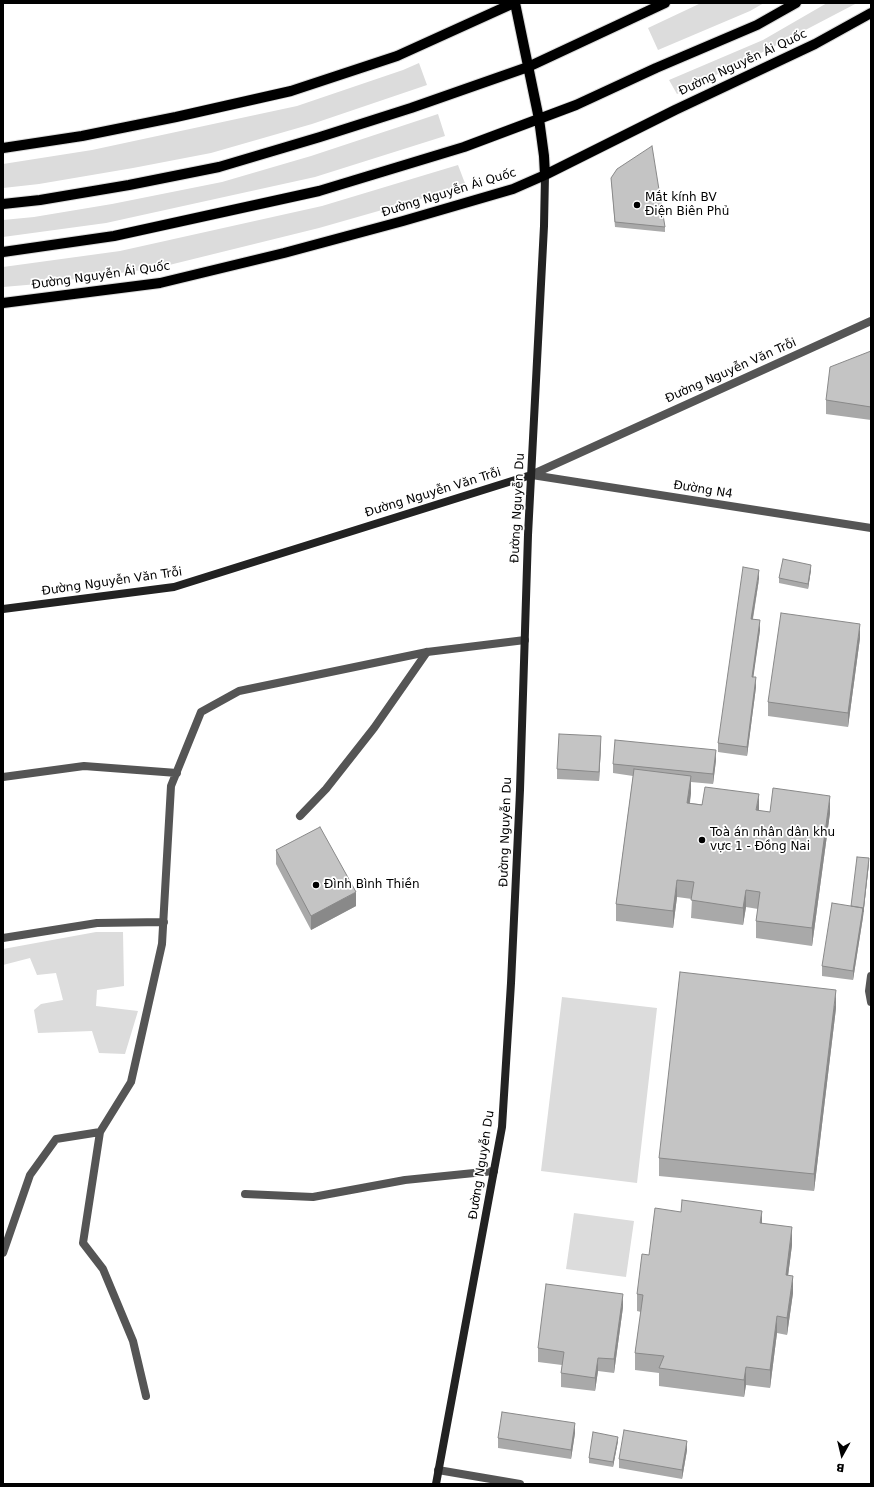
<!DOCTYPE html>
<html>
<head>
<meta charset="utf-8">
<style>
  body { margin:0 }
  #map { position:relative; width:874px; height:1487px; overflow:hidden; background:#fff; font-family:"DejaVu Sans",sans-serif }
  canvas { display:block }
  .frame { position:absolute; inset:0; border:4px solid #000; pointer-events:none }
  .north { position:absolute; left:822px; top:1435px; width:40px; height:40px; -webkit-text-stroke:3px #fff; paint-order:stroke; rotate:188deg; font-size:11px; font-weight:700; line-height:16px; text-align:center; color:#000 }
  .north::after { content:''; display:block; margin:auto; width:14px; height:18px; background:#000; clip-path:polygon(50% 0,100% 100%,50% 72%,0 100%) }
</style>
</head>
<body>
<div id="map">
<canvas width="874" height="1487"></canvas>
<div class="frame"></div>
<div class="north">B</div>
</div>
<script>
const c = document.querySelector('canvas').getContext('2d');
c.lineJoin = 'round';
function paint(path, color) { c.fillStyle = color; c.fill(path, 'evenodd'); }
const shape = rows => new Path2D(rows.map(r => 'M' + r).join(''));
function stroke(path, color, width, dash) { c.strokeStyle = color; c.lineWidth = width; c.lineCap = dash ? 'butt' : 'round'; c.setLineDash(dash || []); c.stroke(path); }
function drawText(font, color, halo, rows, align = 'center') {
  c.font = font + ' "DejaVu Sans",sans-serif'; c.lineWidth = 3.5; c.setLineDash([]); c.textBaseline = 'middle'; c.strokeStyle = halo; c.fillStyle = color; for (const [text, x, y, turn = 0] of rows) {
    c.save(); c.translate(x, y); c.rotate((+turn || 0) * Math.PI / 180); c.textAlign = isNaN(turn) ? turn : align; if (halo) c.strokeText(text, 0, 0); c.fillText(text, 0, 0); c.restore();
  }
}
const green = shape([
  [701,3,764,3,750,11,658,50,648,28],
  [827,3,857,3,769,49,677,94,669,80,763,40],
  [419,63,427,85,312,124,211,153,133,168,39,184,3,188,3,164,92,150,297,106,403,70],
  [438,114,445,136,315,177,106,223,3,237,3,220,34,217,112,204,222,182,311,156],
  [458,165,466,186,319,228,157,268,38,284,3,287,3,267,120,251,322,206],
  [96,932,123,932,124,986,97,990,96,1006,138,1011,125,1054,99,1053,92,1031,38,1033,34,1010,41,1004,63,1000,56,973,37,975,30,958,3,965,3,949],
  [562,997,657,1008,637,1183,541,1171],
  [574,1213,634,1221,626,1277,566,1269]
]);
const lane = shape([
  [300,816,326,789,374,728,427,652]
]);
const street = shape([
  [531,475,871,321],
  [532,475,871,528],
  [3,777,84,766,177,773],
  [3,938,97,923,164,922],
  [871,976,869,991,871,1002],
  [245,1194,313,1197,405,1180,494,1171],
  [3,1253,30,1175,56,1139,100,1132],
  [146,1396,133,1341,103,1269,83,1243,100,1132,131,1082,162,944,171,786,201,712,239,691,427,652,525,640],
  [438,1470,520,1484]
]);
const secondary = shape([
  [3,609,174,587,531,475],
  [436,1484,502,1127,511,983,520,790,528,535,544,226,545,175]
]);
const primary = shape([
  [515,3,539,119,544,156,545,175],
  [3,148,82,136,176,117,291,91,397,56,514,3],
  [3,204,40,200,129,185,219,167,320,137,411,108,528,67,665,3],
  [3,252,114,236,319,191,464,147,576,105,656,68,757,25,796,3],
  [3,303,160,283,284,253,403,221,513,189,545,175,675,110,815,44,871,13]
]);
const wall = shape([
  [611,178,665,227,665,232,615,227],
  [871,351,871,420,826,414,826,400],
  [811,570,808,589,779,583,779,578],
  [759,579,753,619,760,630,753,677,756,687,747,756,718,752,718,743],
  [860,638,848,727,768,716,768,702],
  [601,746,599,781,557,779,557,769],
  [716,760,713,784,691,782,691,793,690,803,770,812,830,813,812,946,756,938,756,921,758,909,746,907,743,925,691,918,692,899,677,897,673,928,616,921,616,904,633,776,613,773,613,764],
  [276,850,356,906,311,930,276,864],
  [869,863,863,917,853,980,822,976,822,966,851,906],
  [836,1008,814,1191,659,1176,659,1158],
  [762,1223,792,1245,788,1275,793,1293,787,1335,777,1333,770,1388,746,1385,744,1397,659,1386,659,1373,635,1370,635,1353,641,1312,637,1311,637,1294,649,1255],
  [623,1307,614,1373,598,1371,595,1391,561,1387,561,1373,562,1365,538,1362,538,1348],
  [575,1433,571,1459,498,1448,498,1438],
  [618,1441,613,1467,589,1463,589,1458],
  [687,1450,682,1479,619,1468,619,1459]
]);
const shadedWall = shape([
  [811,565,811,570,808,589,808,584],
  [759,570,759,579,751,629,751,619],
  [760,620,760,630,752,687,752,677],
  [860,624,860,638,848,727,848,713],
  [756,677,756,687,747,756,747,747],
  [601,736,601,746,599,781,599,772],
  [716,750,716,760,713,784,713,774],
  [691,776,691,793,687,820,687,803],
  [759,794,759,812,756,810],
  [830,796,830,813,812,946,812,928],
  [869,858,869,863,863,917,853,980,853,971],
  [677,880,677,897,673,928,673,911],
  [746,890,746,907,743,925,743,908],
  [356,892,356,906,311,930,311,916],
  [836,990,836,1008,814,1191,814,1174],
  [762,1211,762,1229,760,1223],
  [792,1227,792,1245,786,1292,786,1275],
  [793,1276,793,1293,787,1335,787,1318],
  [623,1294,623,1307,614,1373,614,1359],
  [777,1316,777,1333,770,1388,770,1370],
  [598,1358,598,1371,595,1391,595,1378],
  [746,1367,746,1385,744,1397,744,1380],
  [575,1423,575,1433,571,1459,571,1450],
  [618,1437,618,1441,613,1467,613,1462],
  [687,1441,687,1450,682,1479,682,1470]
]);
const building = shape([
  [652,146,665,227,615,222,611,178,617,169,652,146],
  [871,351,871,407,826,400,830,367,871,351],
  [783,559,811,565,808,584,779,578,783,559],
  [743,567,759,570,751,619,760,620,752,677,756,677,747,747,718,743,743,567],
  [781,613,860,624,848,713,768,702,781,613],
  [559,734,601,736,599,772,557,769,559,734],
  [615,740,716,750,713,774,613,764,615,740],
  [634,769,691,776,687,803,702,805,705,787,759,794,756,810,770,812,773,788,830,796,812,928,756,921,760,892,746,890,743,908,691,900,694,882,677,880,673,911,616,904,634,769],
  [320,827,356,892,311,916,276,850,320,827],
  [857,857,869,858,863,912,863,908,851,906,857,857],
  [832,903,863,908,853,971,822,966,832,903],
  [680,972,836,990,814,1174,659,1158,680,972],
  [682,1200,762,1211,760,1223,792,1227,786,1275,793,1276,787,1318,777,1316,770,1370,746,1367,744,1380,659,1368,664,1356,635,1353,643,1295,637,1294,642,1254,649,1255,655,1208,681,1212,682,1200],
  [546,1284,623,1294,614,1359,598,1358,595,1378,561,1373,564,1352,538,1348,546,1284],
  [502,1412,575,1423,571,1450,498,1438,502,1412],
  [624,1430,687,1441,682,1470,619,1459,624,1430],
  [593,1432,618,1437,613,1462,589,1458,593,1432]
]);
const markers = [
  [637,205,4,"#000"],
  [702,840,4,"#000"],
  [316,885,4,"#000"]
];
const streetNames = [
  ["Đường Nguyễn Ái Quốc",743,63,-25],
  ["Đường Nguyễn Ái Quốc",449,193,-17],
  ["Đường Nguyễn Ái Quốc",101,276,-8],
  ["Đường Nguyễn Văn Trỗi",731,371,-24],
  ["Đường N4",703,490,9],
  ["Đường Nguyễn Văn Trỗi",433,493,-17],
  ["Đường Nguyễn Du",518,508,-87],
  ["Đường Nguyễn Văn Trỗi",112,582,-8],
  ["Đường Nguyễn Du",506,832,-88],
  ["Đường Nguyễn Du",482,1165,-81]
];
const poiNames = [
  ["Mắt kính BV",645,198],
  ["Điện Biên Phủ",645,212],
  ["Toà án nhân dân khu",710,833],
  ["vực 1 - Đồng Nai",710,847],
  ["Đình Bình Thiền",324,885]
];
paint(green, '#dcdcdc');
stroke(primary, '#dbdbdb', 12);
stroke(lane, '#555', 8);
stroke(street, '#555', 8);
stroke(secondary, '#222', 8);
stroke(primary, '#000', 10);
paint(wall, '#a9a9a9');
paint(shadedWall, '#898989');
paint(building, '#c4c4c4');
stroke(building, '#898989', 1);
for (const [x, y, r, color] of markers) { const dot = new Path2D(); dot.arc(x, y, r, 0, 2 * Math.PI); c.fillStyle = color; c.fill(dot); stroke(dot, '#fff', 1.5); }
drawText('12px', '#000', '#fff', streetNames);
drawText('12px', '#000', '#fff', poiNames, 'left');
</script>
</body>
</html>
